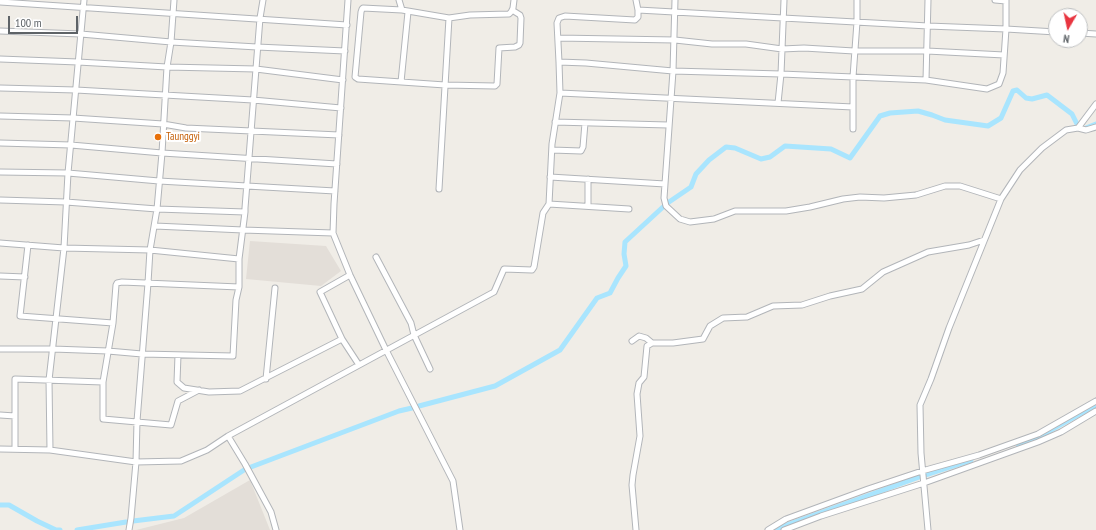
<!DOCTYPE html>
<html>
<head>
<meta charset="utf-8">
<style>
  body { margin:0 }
  #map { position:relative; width:1096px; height:530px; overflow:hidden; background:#f0ede7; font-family:"PT Sans Narrow",sans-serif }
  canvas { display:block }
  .north { position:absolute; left:1048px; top:8px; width:40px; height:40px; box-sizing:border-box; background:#fff; border:1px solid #bfc1c2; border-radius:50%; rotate:189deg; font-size:11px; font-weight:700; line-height:16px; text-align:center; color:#5e6367 }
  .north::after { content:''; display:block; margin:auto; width:14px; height:18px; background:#e83540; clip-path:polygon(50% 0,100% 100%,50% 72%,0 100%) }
  .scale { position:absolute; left:8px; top:16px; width:70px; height:18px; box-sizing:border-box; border:2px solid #5e6367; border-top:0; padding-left:5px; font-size:12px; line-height:14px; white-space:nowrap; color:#5e6367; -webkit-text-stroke:3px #fff; paint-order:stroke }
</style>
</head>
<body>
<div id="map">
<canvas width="1096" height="530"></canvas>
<div class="north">N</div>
<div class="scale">100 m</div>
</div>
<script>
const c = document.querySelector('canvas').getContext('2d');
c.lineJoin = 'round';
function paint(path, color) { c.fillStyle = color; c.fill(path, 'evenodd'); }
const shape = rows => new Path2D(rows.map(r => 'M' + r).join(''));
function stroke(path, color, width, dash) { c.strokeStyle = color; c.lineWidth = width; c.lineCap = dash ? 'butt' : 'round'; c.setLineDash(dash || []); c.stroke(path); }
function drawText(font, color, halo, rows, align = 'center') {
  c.font = font + ' "PT Sans Narrow",sans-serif'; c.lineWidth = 4; c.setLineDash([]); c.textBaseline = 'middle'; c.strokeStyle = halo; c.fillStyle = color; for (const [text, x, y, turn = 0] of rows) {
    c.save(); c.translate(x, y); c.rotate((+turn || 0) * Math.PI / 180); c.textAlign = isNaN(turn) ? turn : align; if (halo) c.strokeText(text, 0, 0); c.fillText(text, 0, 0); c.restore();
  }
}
const education = shape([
  [250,241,326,246,341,271,321,286,246,279],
  [250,480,270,530,136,530,184,518]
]);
const canal = shape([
  [1086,128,1096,124],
  [669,202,691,187,696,174,709,160,726,147,735,148,761,159,770,157,785,146,831,149,850,158,880,116,890,113,918,111,932,115,945,120,988,126,1001,118,1013,91,1017,90,1026,98,1032,99,1047,95,1072,114,1077,124],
  [419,406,495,386,560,350,597,298,610,293,618,278,626,266,624,254,625,242,663,207],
  [1018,444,1040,436,1096,405],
  [251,467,399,411,412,408],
  [0,505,9,505,37,521,56,530,60,530],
  [133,521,174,516,244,470],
  [77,530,126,522],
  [773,530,922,476,971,460]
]);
const minor = shape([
  [348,0,334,204,333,233,350,275,386,350,453,481,460,530],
  [399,0,402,10],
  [636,0,638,10,638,17,635,20,565,16,559,18,557,23,559,62,586,63,673,71,781,74,926,80,987,89,999,84,1003,73,1006,29,1006,0],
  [675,0,673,71,664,198,666,206,680,219,690,222,714,219,735,211,786,211,810,207,843,199,860,197,884,198,916,195,945,186,960,186,1001,199],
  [995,0,1006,1],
  [0,2,347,25],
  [512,10,520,15,521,18,520,43,519,45,515,47,499,48,497,84,495,86,445,85,358,79,355,77,361,12,362,9,363,8,402,10,449,18,470,15,509,14,511,12,513,8,514,0],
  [638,10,928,26,1006,29,1056,32],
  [0,31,81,34,171,42,257,47,345,51],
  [1080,33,1096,34],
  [558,38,675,40,712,44,746,44,782,49,804,48,854,51,927,51,1004,55],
  [0,59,78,62,167,67,256,69,343,80],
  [926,80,928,0],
  [401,82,408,12],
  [0,88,76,90,253,100,341,108],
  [560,93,853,107],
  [778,103,781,74,784,0],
  [0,116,73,118,163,124,186,128,339,135],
  [555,122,668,125],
  [1078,128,1096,104],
  [853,129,853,77,857,22,857,0],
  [0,143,71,145,162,153,337,164],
  [552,150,581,151,583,147,585,123],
  [0,172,68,173,159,181,335,191],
  [550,177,665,184],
  [439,189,449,18],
  [0,200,66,202,157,209,245,212],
  [549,204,629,209],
  [588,206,588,179],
  [155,226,243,230,333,233],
  [0,243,64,248,150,250,239,259],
  [28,245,20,316,113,323],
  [376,257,411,323,414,335,430,369],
  [350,275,320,292,342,339,359,365],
  [0,276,25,277],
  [632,341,639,336,646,338,652,343,673,343,703,339,710,326,723,318,747,317,773,306,802,305,830,296,862,289,883,272,928,252,969,245,984,240],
  [0,349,53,349,108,351,142,354,233,356,236,300,239,287,239,259,245,212,245,208,260,18,263,0],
  [178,355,177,382,184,388,209,392,240,391,342,339],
  [266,379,275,288],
  [199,390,178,401,171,425,103,419,103,382,113,323,116,285,117,283,122,282,239,287],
  [0,415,15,416],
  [228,436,245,464,271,512,276,530],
  [0,449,50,450,136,462,181,461,207,450,228,436,494,292,504,269,532,270,534,267,543,213,549,204,552,144,560,93,559,62],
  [15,449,15,379,103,382],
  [50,450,49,380,64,248,68,173,84,0],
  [129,530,131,518,136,462,137,421,148,283,150,250,157,209,162,153,167,67,171,42,174,0],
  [636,530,632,485,633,475,640,436,637,394,639,383,644,377,647,346,652,343],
  [768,530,786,519,868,489,922,471,979,455,1038,434,1096,401],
  [784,530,821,516,924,483,1038,442,1061,432,1096,411],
  [928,530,921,453,920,405,931,379,949,328,1001,199,1020,170,1042,148,1066,130,1078,128,1086,130,1096,127]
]);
const markers = [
  [158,137,4,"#e8710a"]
];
const foodNames = [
  ["Taunggyi",166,137]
];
paint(education, '#e3ded8');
stroke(canal, '#a9e5fe', 5);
stroke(minor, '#b2b5b9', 7);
stroke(minor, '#fff', 5);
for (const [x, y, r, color] of markers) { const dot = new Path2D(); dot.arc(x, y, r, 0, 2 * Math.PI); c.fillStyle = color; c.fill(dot); stroke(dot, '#fff', 1.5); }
drawText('11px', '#c56008', '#fff', foodNames, 'left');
</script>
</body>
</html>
